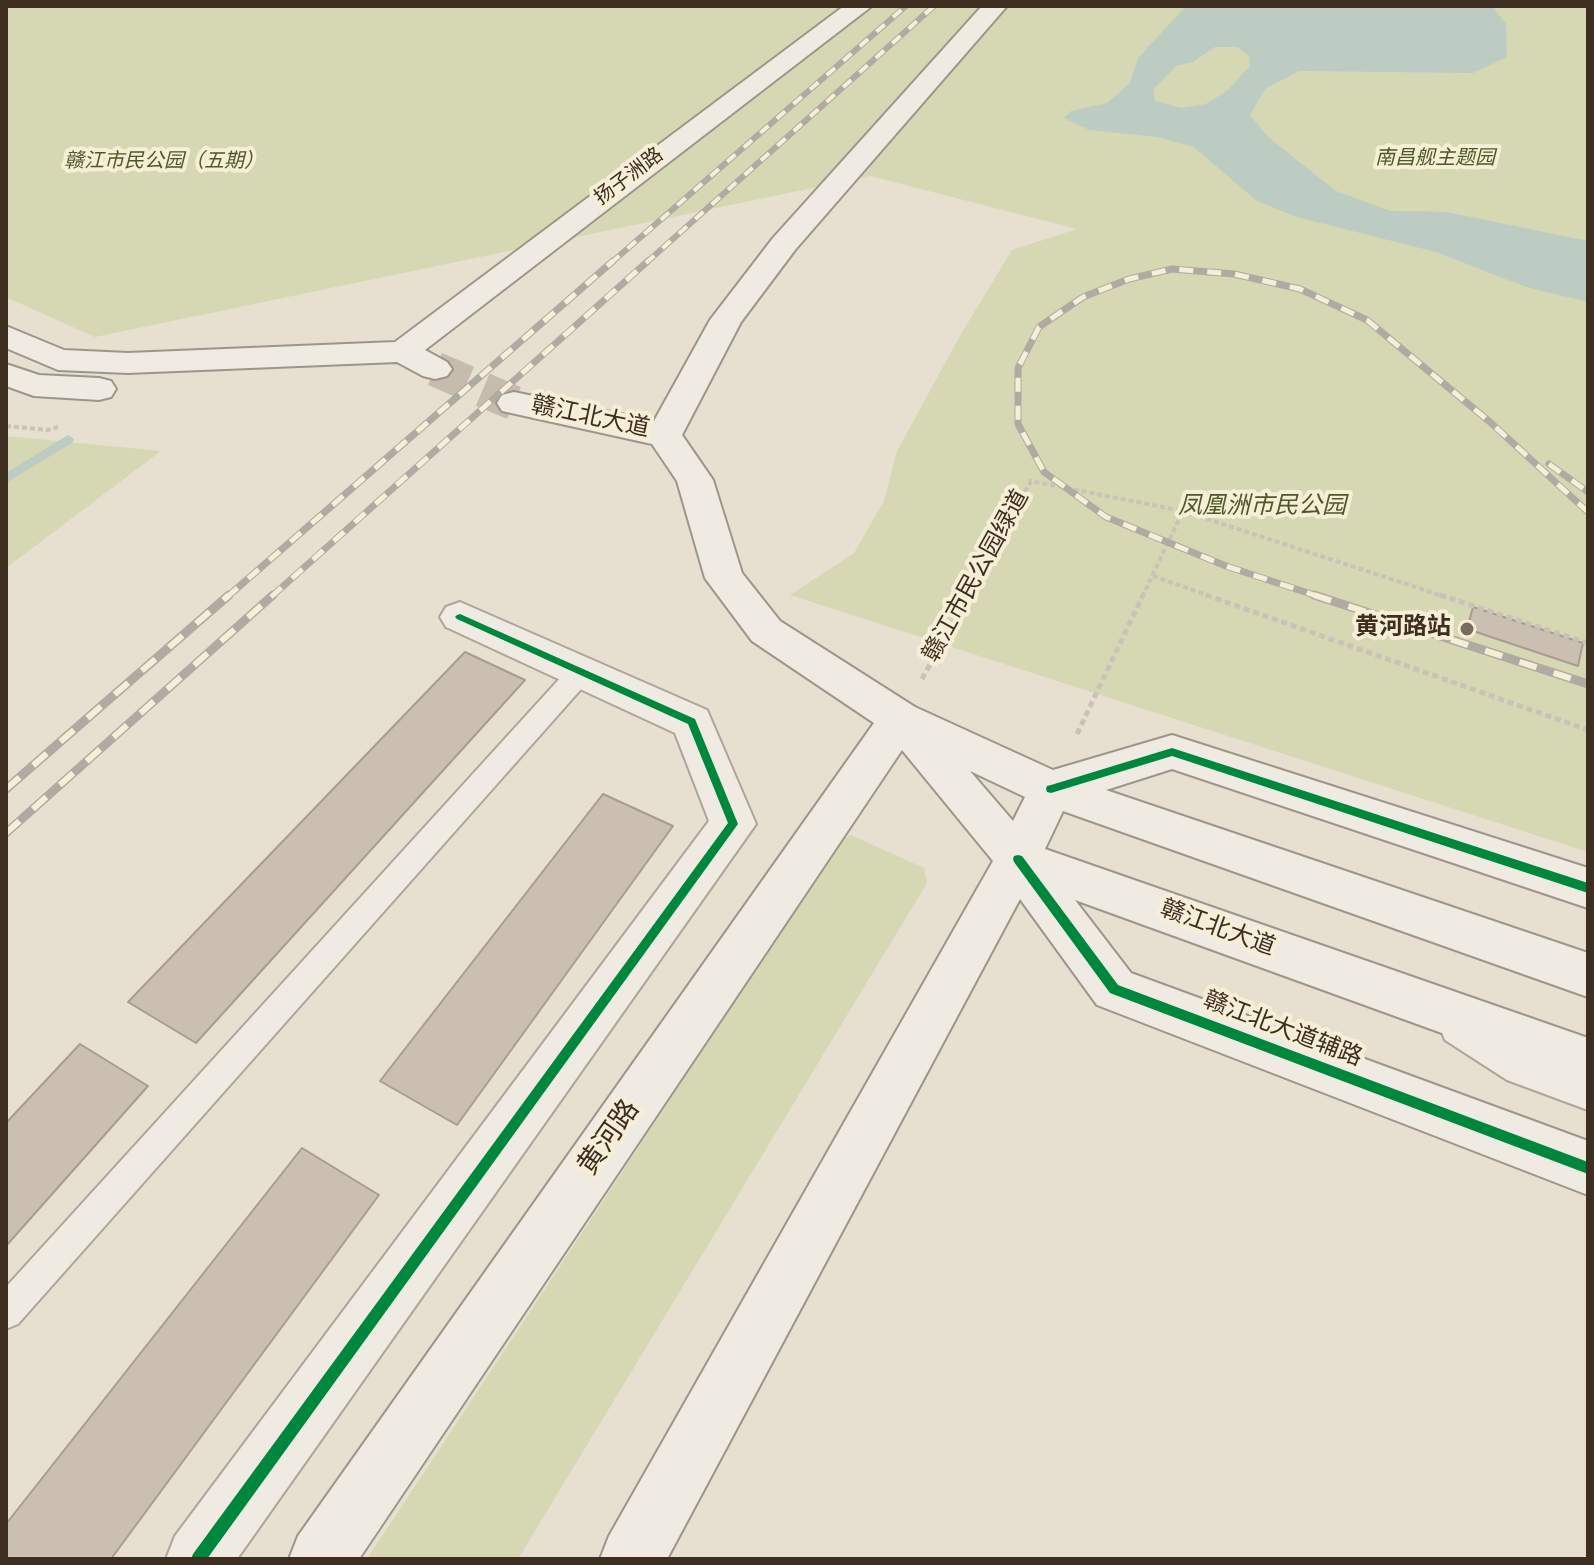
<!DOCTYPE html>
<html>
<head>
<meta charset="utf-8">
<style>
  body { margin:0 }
  #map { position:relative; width:1594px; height:1565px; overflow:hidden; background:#e7e0d1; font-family:Spectral,serif }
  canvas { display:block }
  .frame { position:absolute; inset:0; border:8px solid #3d2e20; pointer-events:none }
</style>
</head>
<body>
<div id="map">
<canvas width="1594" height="1565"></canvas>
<div class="frame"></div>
</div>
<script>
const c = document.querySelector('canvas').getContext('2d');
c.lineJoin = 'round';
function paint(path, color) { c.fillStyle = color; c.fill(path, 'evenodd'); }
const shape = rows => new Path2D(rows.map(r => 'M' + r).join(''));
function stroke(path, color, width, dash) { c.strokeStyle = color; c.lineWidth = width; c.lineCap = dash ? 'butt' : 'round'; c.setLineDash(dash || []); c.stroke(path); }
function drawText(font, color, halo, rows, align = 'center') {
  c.font = font + ' Spectral,"Noto Sans SC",serif'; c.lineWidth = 8; c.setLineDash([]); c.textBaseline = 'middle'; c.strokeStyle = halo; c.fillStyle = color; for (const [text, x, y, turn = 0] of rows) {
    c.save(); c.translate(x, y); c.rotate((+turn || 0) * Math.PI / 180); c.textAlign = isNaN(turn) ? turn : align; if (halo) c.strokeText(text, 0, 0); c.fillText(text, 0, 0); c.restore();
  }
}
const green = shape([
  [6,6,1588,6,1588,852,790,595,854,553,884,501,897,451,961,334,1012,250,1077,229,870,176,95,337,6,297],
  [6,436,161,451,6,568],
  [851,835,924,868,927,883,518,1559,367,1559,841,840]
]);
const water = shape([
  [1186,6,1492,6,1506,24,1507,57,1473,73,1299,71,1265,89,1250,115,1268,137,1336,191,1390,211,1447,212,1588,241,1588,302,1526,287,1436,252,1297,217,1257,201,1194,147,1157,137,1089,130,1064,118,1071,111,1107,103,1130,83,1138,58],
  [1215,47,1237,47,1249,56,1250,66,1228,90,1206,104,1182,108,1155,101,1153,90,1176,66,1193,62]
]);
const stream = shape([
  [68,435,74,439,73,442,6,483,6,473,68,435]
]);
const building = shape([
  [1473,607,1583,643,1578,666,1467,629,1473,607],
  [465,652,525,680,196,1043,128,1002,465,652],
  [603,794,673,826,457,1125,380,1081,603,794],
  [80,1044,148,1086,6,1246,6,1123,80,1044],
  [302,1148,379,1195,111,1559,6,1559,6,1524,302,1148]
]);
const secondaryTunnel = shape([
  [435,369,514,403]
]);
const pathFar1 = shape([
  [6,426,48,430,58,427],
  [1153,576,1212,597],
  [967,597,1031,481,1183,511,1446,597],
  [1142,597,1183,511]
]);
const path = shape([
  [1206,595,1588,730],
  [1440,595,1588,643],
  [922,679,968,595],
  [1077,734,1143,595]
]);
const lane = shape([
  [581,663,590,665,593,672,590,679,18,1324,6,1329,6,1287,572,665,581,663],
  [1456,1016,1527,1059,1588,1080,1588,1110,1507,1080,1445,1040,1441,1030,1445,1020,1456,1016]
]);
const street = shape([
  [460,602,707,710,756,824,237,1559,166,1559,175,1536,709,821,675,733,446,627,440,617,446,607,460,602]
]);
const secondary = shape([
  [844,6,872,6,425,350,447,362,452,369,447,376,435,379,423,376,397,362,128,373,58,370,6,348,6,326,64,350,128,353,395,342,844,6],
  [982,6,1007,6,795,250,741,322,682,435,713,480,742,573,780,621,915,707,1053,770,1172,735,1588,868,1588,908,1172,769,1106,790,1588,953,1588,997,1063,811,1045,849,1588,1038,1588,1086,1075,900,1131,973,1588,1141,1588,1195,1097,1005,1020,899,667,1559,600,1559,609,1536,993,861,902,750,359,1559,289,1559,298,1536,874,723,752,641,705,578,677,481,652,444,502,411,497,403,502,395,514,392,654,421,710,320,773,238,982,6],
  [970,771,1025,797,1013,821,970,771],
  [6,364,39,375,99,378,111,381,116,389,111,397,99,400,34,396,6,386,6,364]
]);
const railFar2 = shape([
  [611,263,906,6],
  [646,263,934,6]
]);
const railFar1 = shape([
  [1549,464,1588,492],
  [227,597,613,261],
  [271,597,648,261],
  [1320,597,1226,566,1106,517,1044,472,1018,424,1018,368,1039,327,1083,297,1129,279,1172,269,1234,274,1300,289,1367,320,1490,422,1588,512]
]);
const rail = shape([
  [1314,595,1588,684],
  [6,789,229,595],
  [6,833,273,595]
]);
const cycleway = shape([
  [460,614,695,719,738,824,207,1559,191,1559,193,1554,728,823,688,724,457,619,455,617,457,615,460,614],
  [1172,748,1588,883,1588,893,1172,756,1051,793,1047,792,1046,789,1047,786,1051,785,1172,748],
  [1018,855,1022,856,1118,985,1588,1162,1588,1174,1110,993,1014,862,1013,859,1014,856,1018,855]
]);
const markers = [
  [1467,629,8,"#786c5e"]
];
const farParknames = [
  ["南昌舰主题园",1435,160],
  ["赣江市民公园（五期）",164,163]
];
const farStreetnames = [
  ["扬子洲路",630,178,-37]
];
const streetNames = [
  ["赣江北大道",590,419,12],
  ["赣江市民公园绿道",978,577,-61],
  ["赣江北大道",1217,930,20],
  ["赣江北大道辅路",1282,1031,21]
];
const parkNames = [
  ["凤凰洲市民公园",1262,508]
];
const poiNames = [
  ["黄河路站",1451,629]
];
const nearStreetnames = [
  ["黄河路",611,1139,-55]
];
paint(green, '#d6d7b3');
paint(water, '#bcccc2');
paint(stream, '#bcccc2');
paint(building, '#cbbfb2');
stroke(building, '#a89c90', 2);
stroke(secondaryTunnel, '#c5bcae', 35, [35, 17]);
stroke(lane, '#ada599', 4);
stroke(street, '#ada599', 4);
stroke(secondary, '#9c958a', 4);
stroke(pathFar1, '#c8c2b9', 4, [5, 3]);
stroke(path, '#c8c2b9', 5, [6, 4]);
paint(lane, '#efebe3');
paint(street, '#efebe3');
paint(secondary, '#efebe3');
stroke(railFar2, '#afaaa2', 6);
stroke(railFar1, '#afaaa2', 7);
stroke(rail, '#afaaa2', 9);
stroke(railFar2, '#f7eed8', 4, [11]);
stroke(railFar1, '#f7eed8', 5, [14]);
stroke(rail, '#f7eed8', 6, [18]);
paint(cycleway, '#00873e');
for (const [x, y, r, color] of markers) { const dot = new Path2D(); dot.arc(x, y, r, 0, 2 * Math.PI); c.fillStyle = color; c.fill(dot); stroke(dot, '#f7eed8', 3); }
drawText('italic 20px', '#4d5a26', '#f7eed8', farParknames);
drawText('20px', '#3d2e20', '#f7eed8', farStreetnames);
drawText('24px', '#3d2e20', '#f7eed8', streetNames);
drawText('italic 24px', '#4d5a26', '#f7eed8', parkNames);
drawText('bold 24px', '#3d2e20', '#f7eed8', poiNames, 'right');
drawText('28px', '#3d2e20', '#f7eed8', nearStreetnames);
</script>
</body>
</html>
